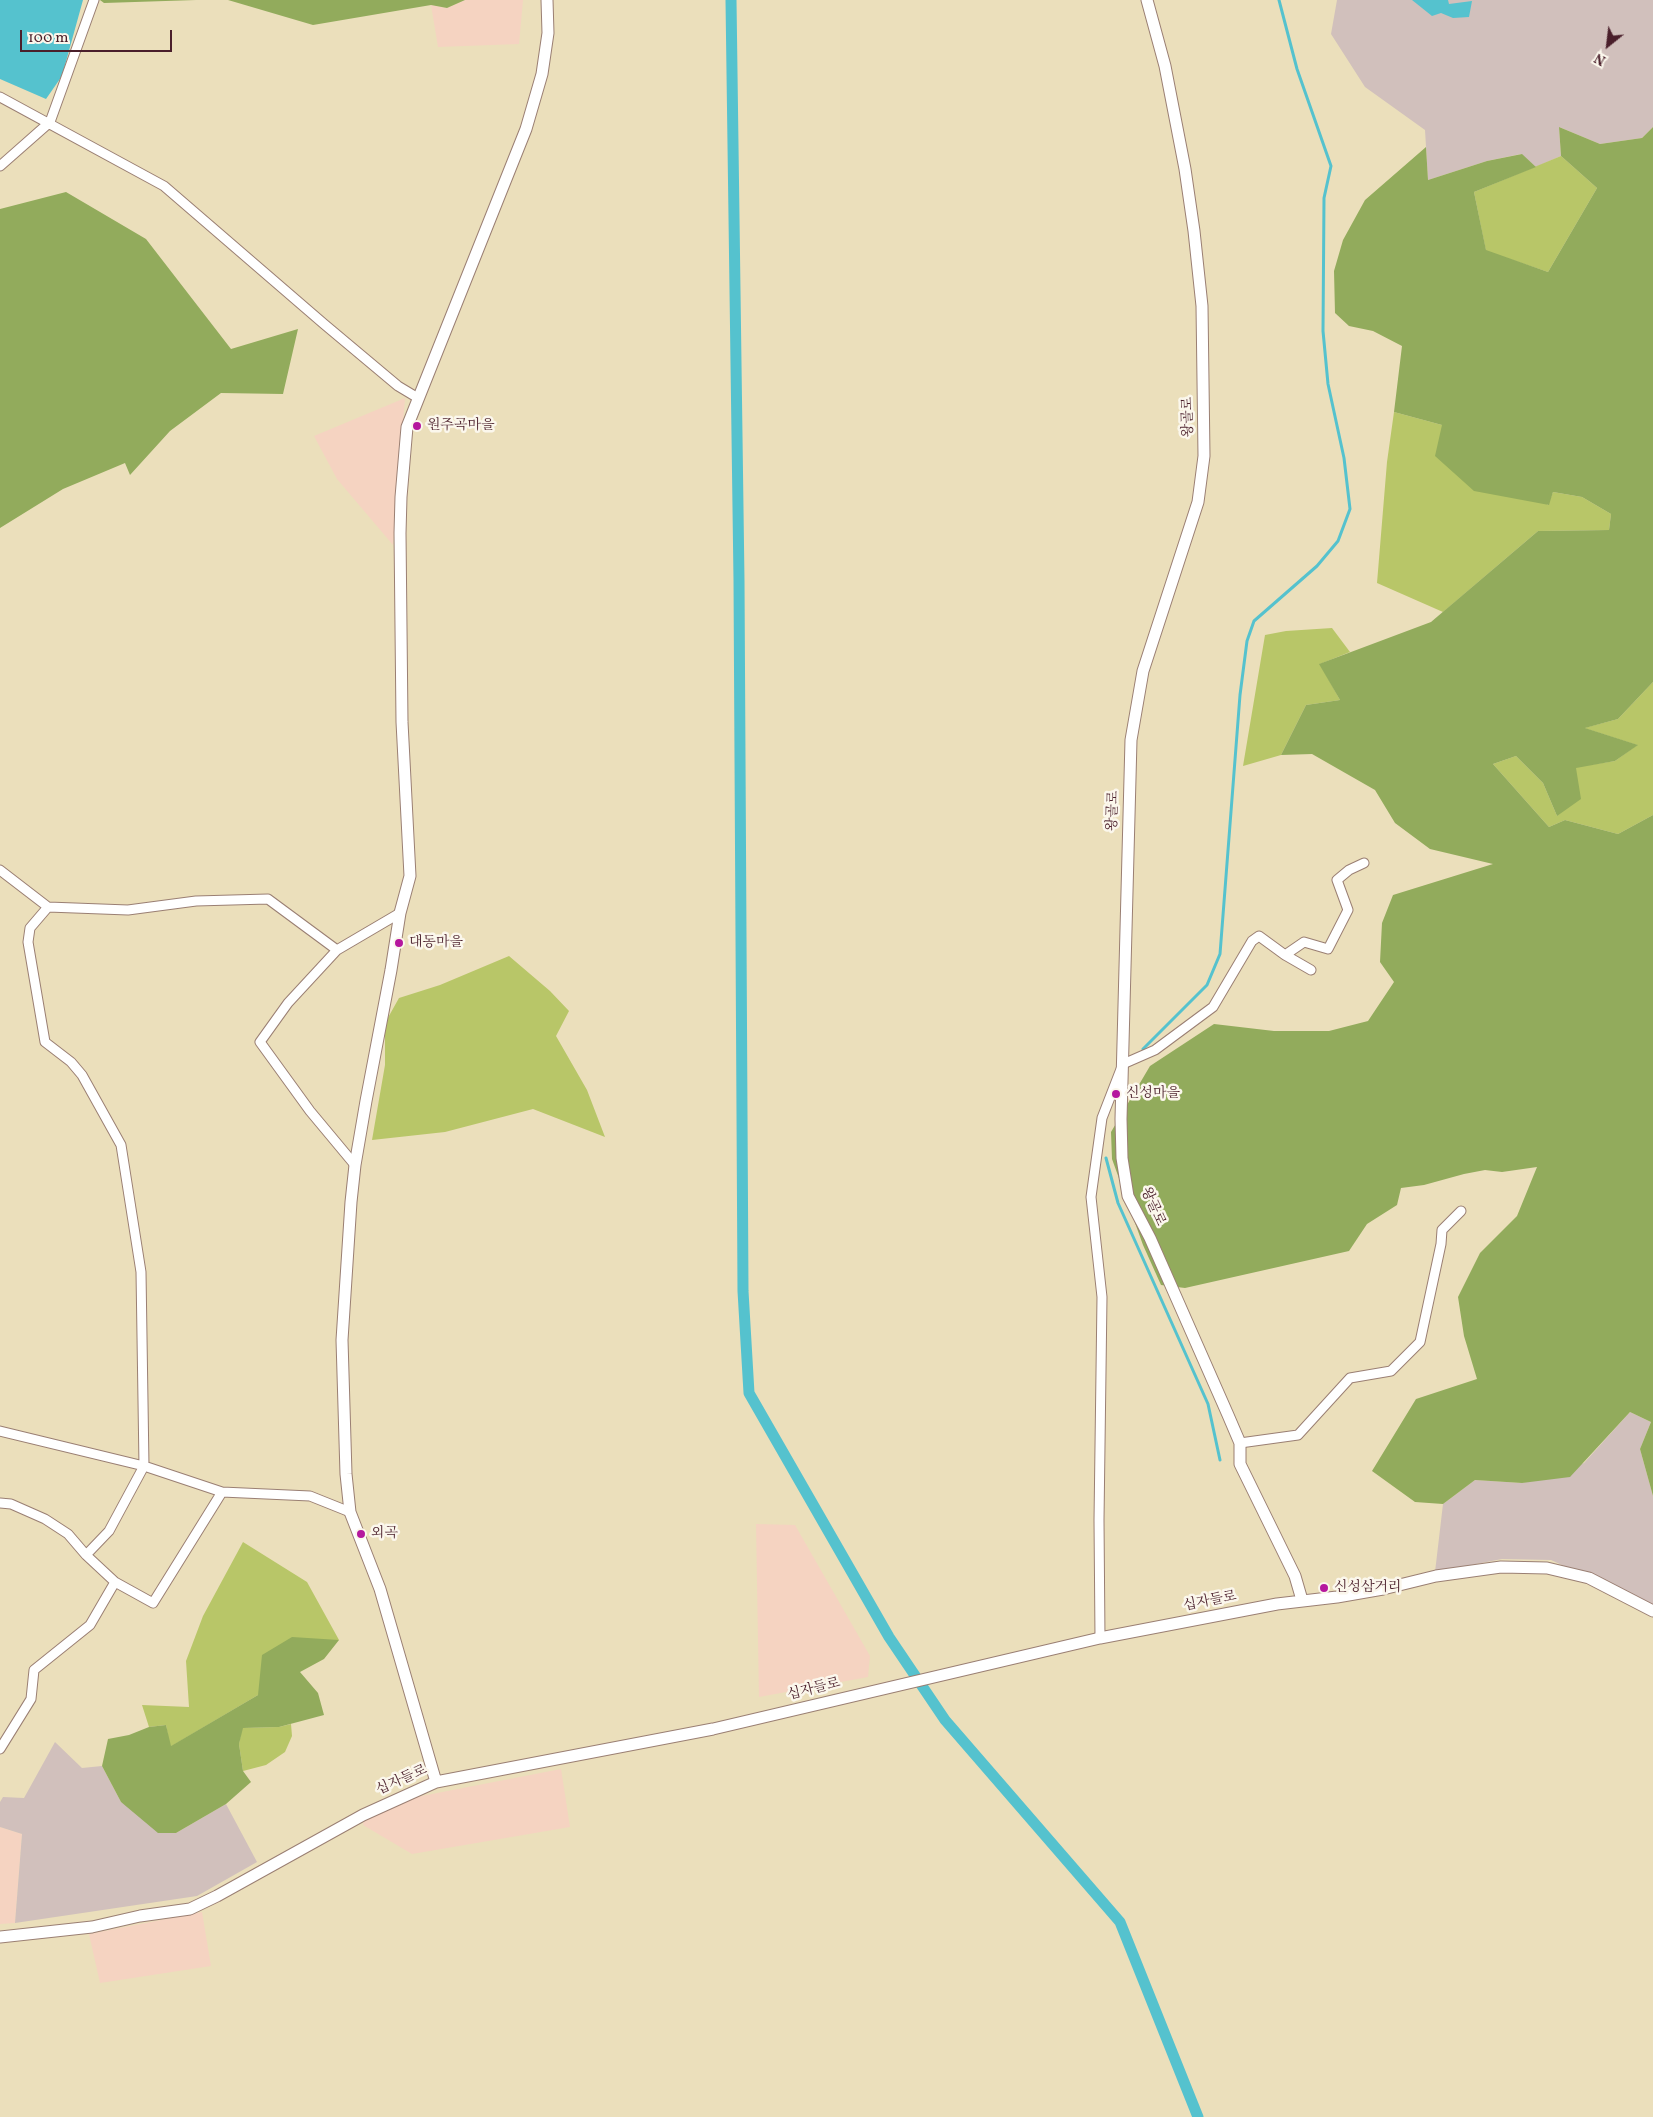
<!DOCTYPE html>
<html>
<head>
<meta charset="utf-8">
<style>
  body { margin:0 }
  #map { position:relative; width:1653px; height:2117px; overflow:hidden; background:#ebdfbb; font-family:Vollkorn,serif }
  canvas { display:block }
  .north { position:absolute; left:1583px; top:20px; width:50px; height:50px; -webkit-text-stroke:4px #fbf7ec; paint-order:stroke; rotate:209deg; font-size:14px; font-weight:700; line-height:20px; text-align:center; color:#4a1f2b }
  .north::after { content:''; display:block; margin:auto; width:18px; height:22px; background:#4a1f2b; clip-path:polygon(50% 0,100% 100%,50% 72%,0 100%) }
  .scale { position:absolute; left:20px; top:30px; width:152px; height:22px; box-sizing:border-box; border:2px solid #4a1f2b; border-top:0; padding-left:6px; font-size:15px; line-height:18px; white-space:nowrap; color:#4a1f2b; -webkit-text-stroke:4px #fbf7ec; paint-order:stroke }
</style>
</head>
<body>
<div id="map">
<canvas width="1653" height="2117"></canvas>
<div class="north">N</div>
<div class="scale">100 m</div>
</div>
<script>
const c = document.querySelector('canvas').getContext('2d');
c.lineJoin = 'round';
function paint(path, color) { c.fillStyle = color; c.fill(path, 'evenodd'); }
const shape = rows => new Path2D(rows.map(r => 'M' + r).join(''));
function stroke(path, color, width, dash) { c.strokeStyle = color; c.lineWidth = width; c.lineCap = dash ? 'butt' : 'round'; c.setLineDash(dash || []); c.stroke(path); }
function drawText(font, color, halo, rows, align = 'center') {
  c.font = font + ' Vollkorn,"Noto Serif KR",serif'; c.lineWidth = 5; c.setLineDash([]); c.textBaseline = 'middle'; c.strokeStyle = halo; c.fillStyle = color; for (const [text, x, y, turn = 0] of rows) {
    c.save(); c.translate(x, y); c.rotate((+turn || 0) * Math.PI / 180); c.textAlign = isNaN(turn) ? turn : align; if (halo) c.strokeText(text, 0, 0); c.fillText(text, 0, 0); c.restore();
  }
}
const built = shape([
  [465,0,523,0,519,44,438,47,431,5,447,8],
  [405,398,393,545,337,479,314,436],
  [756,1524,795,1525,870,1656,868,1677,759,1697],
  [561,1769,570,1827,412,1854,363,1825,365,1807],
  [0,1827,22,1834,15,1923,0,1924],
  [202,1912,211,1966,100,1983,89,1934]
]);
const industrial = shape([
  [1337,0,1653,0,1653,127,1642,138,1600,144,1559,127,1561,156,1536,167,1521,154,1487,161,1428,180,1425,130,1365,87,1331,34],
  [1630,1412,1651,1422,1640,1449,1653,1496,1653,1607,1551,1560,1502,1559,1435,1572,1443,1504,1475,1480,1522,1483,1584,1463],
  [55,1742,82,1768,102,1766,121,1802,176,1833,226,1804,257,1862,197,1896,15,1923,22,1834,0,1827,0,1802,3,1797,24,1798]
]);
const green = shape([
  [1561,156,1597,188,1548,272,1486,251,1474,192],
  [1394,412,1442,425,1548,505,1553,492,1582,497,1611,514,1609,530,1538,531,1443,612,1377,583,1387,462],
  [1332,628,1350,652,1320,664,1340,700,1306,705,1281,755,1243,766,1265,635,1286,631],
  [1653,682,1653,815,1618,834,1565,820,1549,827,1493,764,1516,756,1543,783,1557,816,1576,767,1615,761,1637,745,1584,728,1618,719],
  [509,956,550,991,569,1011,556,1036,587,1090,605,1137,533,1109,445,1132,372,1140,385,1065,385,1023,399,998,440,985],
  [243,1542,307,1582,339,1640,322,1640,258,1695,170,1747,166,1725,149,1727,142,1705,189,1707,186,1661,203,1616],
  [291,1724,292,1736,285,1752,266,1765,243,1771,239,1744,242,1728,279,1727]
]);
const forest = shape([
  [100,0,196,0,104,3],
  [228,0,465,0,447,8,431,5,313,25],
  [1559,127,1600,144,1642,138,1653,127,1653,682,1618,719,1585,728,1638,745,1615,761,1576,768,1581,799,1557,816,1543,783,1516,756,1493,764,1549,827,1565,820,1618,834,1653,815,1653,1496,1640,1449,1651,1422,1630,1412,1570,1477,1522,1483,1475,1480,1443,1504,1415,1502,1372,1471,1416,1399,1477,1379,1464,1336,1458,1297,1480,1253,1517,1216,1537,1167,1502,1172,1485,1170,1464,1174,1424,1185,1401,1188,1397,1205,1367,1224,1349,1251,1185,1288,1161,1285,1143,1245,1112,1159,1111,1132,1150,1066,1214,1024,1274,1031,1329,1031,1368,1021,1394,982,1380,962,1382,923,1393,895,1493,864,1430,849,1395,823,1375,790,1312,754,1281,755,1306,705,1340,700,1319,664,1431,622,1538,531,1609,530,1611,514,1582,497,1553,492,1549,505,1474,491,1435,456,1442,425,1394,412,1402,346,1373,331,1349,326,1335,313,1334,271,1343,240,1365,200,1426,147,1428,180,1487,161,1522,154,1536,167,1474,192,1486,250,1548,272,1597,188,1561,156],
  [66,192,146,239,231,349,298,329,283,394,221,393,170,431,130,475,125,463,63,489,0,528,0,209],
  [292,1637,339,1640,324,1659,300,1672,318,1693,324,1715,279,1727,243,1728,239,1744,243,1771,251,1782,226,1804,176,1833,158,1833,121,1802,102,1766,108,1739,129,1735,149,1727,166,1725,171,1746,258,1695,262,1655]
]);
const water = shape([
  [0,0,83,0,62,76,46,99,0,79],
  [1412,0,1448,0,1449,4,1472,1,1469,17,1453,18,1441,13,1432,16]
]);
const stream = shape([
  [1143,1049,1207,985,1220,954,1240,695,1247,641,1254,621,1317,566,1338,541,1350,509,1344,458,1328,384,1323,331,1324,198,1331,166,1297,69,1279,0],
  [1106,1158,1118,1203,1208,1404,1220,1460]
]);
const canal = shape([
  [731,0,739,580,743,1291,749,1393,889,1637,945,1720,1120,1922,1198,2117]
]);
const street = shape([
  [0,97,164,186,324,324,398,386,418,398],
  [0,166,50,122,94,0],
  [0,870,48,907],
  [1285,955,1311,970],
  [355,1165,310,1111,260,1042,288,1003,337,950,400,913],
  [0,1431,144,1466,109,1531,86,1555],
  [1240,1443,1298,1435,1350,1378,1391,1371,1420,1342,1441,1244,1442,1230,1461,1211],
  [222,1492,144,1466,141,1272,121,1145,82,1075,71,1062,45,1042,28,942,30,928,48,907,128,910,196,901,268,899,337,950],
  [0,1503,11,1504,45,1519,68,1534,86,1555,115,1582],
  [1100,1638,1099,1520,1102,1297,1091,1197,1102,1118,1123,1064,1155,1050,1213,1007,1252,941,1259,936,1285,955,1304,942,1328,949,1348,910,1337,880,1349,870,1364,863],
  [0,1749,31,1699,34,1670,90,1625,115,1582,153,1603,222,1492,310,1496,350,1512]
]);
const secondary = shape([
  [1147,0,1165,66,1185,169,1194,231,1202,306,1204,456,1198,502,1143,671,1131,740,1121,1119,1122,1158,1128,1196,1150,1238,1228,1415,1240,1443,1240,1464,1295,1576,1302,1600],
  [436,1782,380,1589,350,1512,346,1474,342,1340,351,1202,355,1165,366,1101,391,970,400,913,410,876,402,722,400,533,401,497,407,427,526,129,542,74,548,33,547,0],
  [0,1937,92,1927,140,1916,190,1909,217,1896,363,1815,436,1782,713,1729,1100,1638,1277,1604,1337,1597,1383,1589,1436,1576,1501,1567,1547,1568,1589,1578,1653,1611]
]);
const markers = [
  [417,426,5,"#b5179e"],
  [399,943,5,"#b5179e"],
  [1116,1094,5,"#b5179e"],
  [361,1534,5,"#b5179e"],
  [1324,1588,5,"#b5179e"]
];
const streetNames = [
  ["왕골로",1189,417,-91],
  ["왕골로",1114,811,-88],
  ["왕골로",1152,1207,66],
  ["십자들로",1210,1602,-11],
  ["십자들로",814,1690,-14],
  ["십자들로",402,1781,-24]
];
const poiNames = [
  ["원주곡마을",427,426],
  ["대동마을",409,943],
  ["신성마을",1126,1094],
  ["외곡",371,1534],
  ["신성삼거리",1334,1588]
];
paint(built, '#f5d3c1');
paint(industrial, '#d1c0bc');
paint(green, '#b8c668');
paint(forest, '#92ab5c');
paint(water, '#55c2ce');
stroke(stream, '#55c2ce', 3);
stroke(canal, '#55c2ce', 11);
stroke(street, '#9a7f73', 11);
stroke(secondary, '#9a7f73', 13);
stroke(street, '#fff', 9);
stroke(secondary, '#fff', 11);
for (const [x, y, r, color] of markers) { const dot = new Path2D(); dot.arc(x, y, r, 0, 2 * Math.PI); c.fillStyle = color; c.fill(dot); stroke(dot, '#fbf7ec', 2); }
drawText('14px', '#4a1f2b', '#fbf7ec', streetNames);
drawText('14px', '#4a1f2b', '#fbf7ec', poiNames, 'left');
</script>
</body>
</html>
